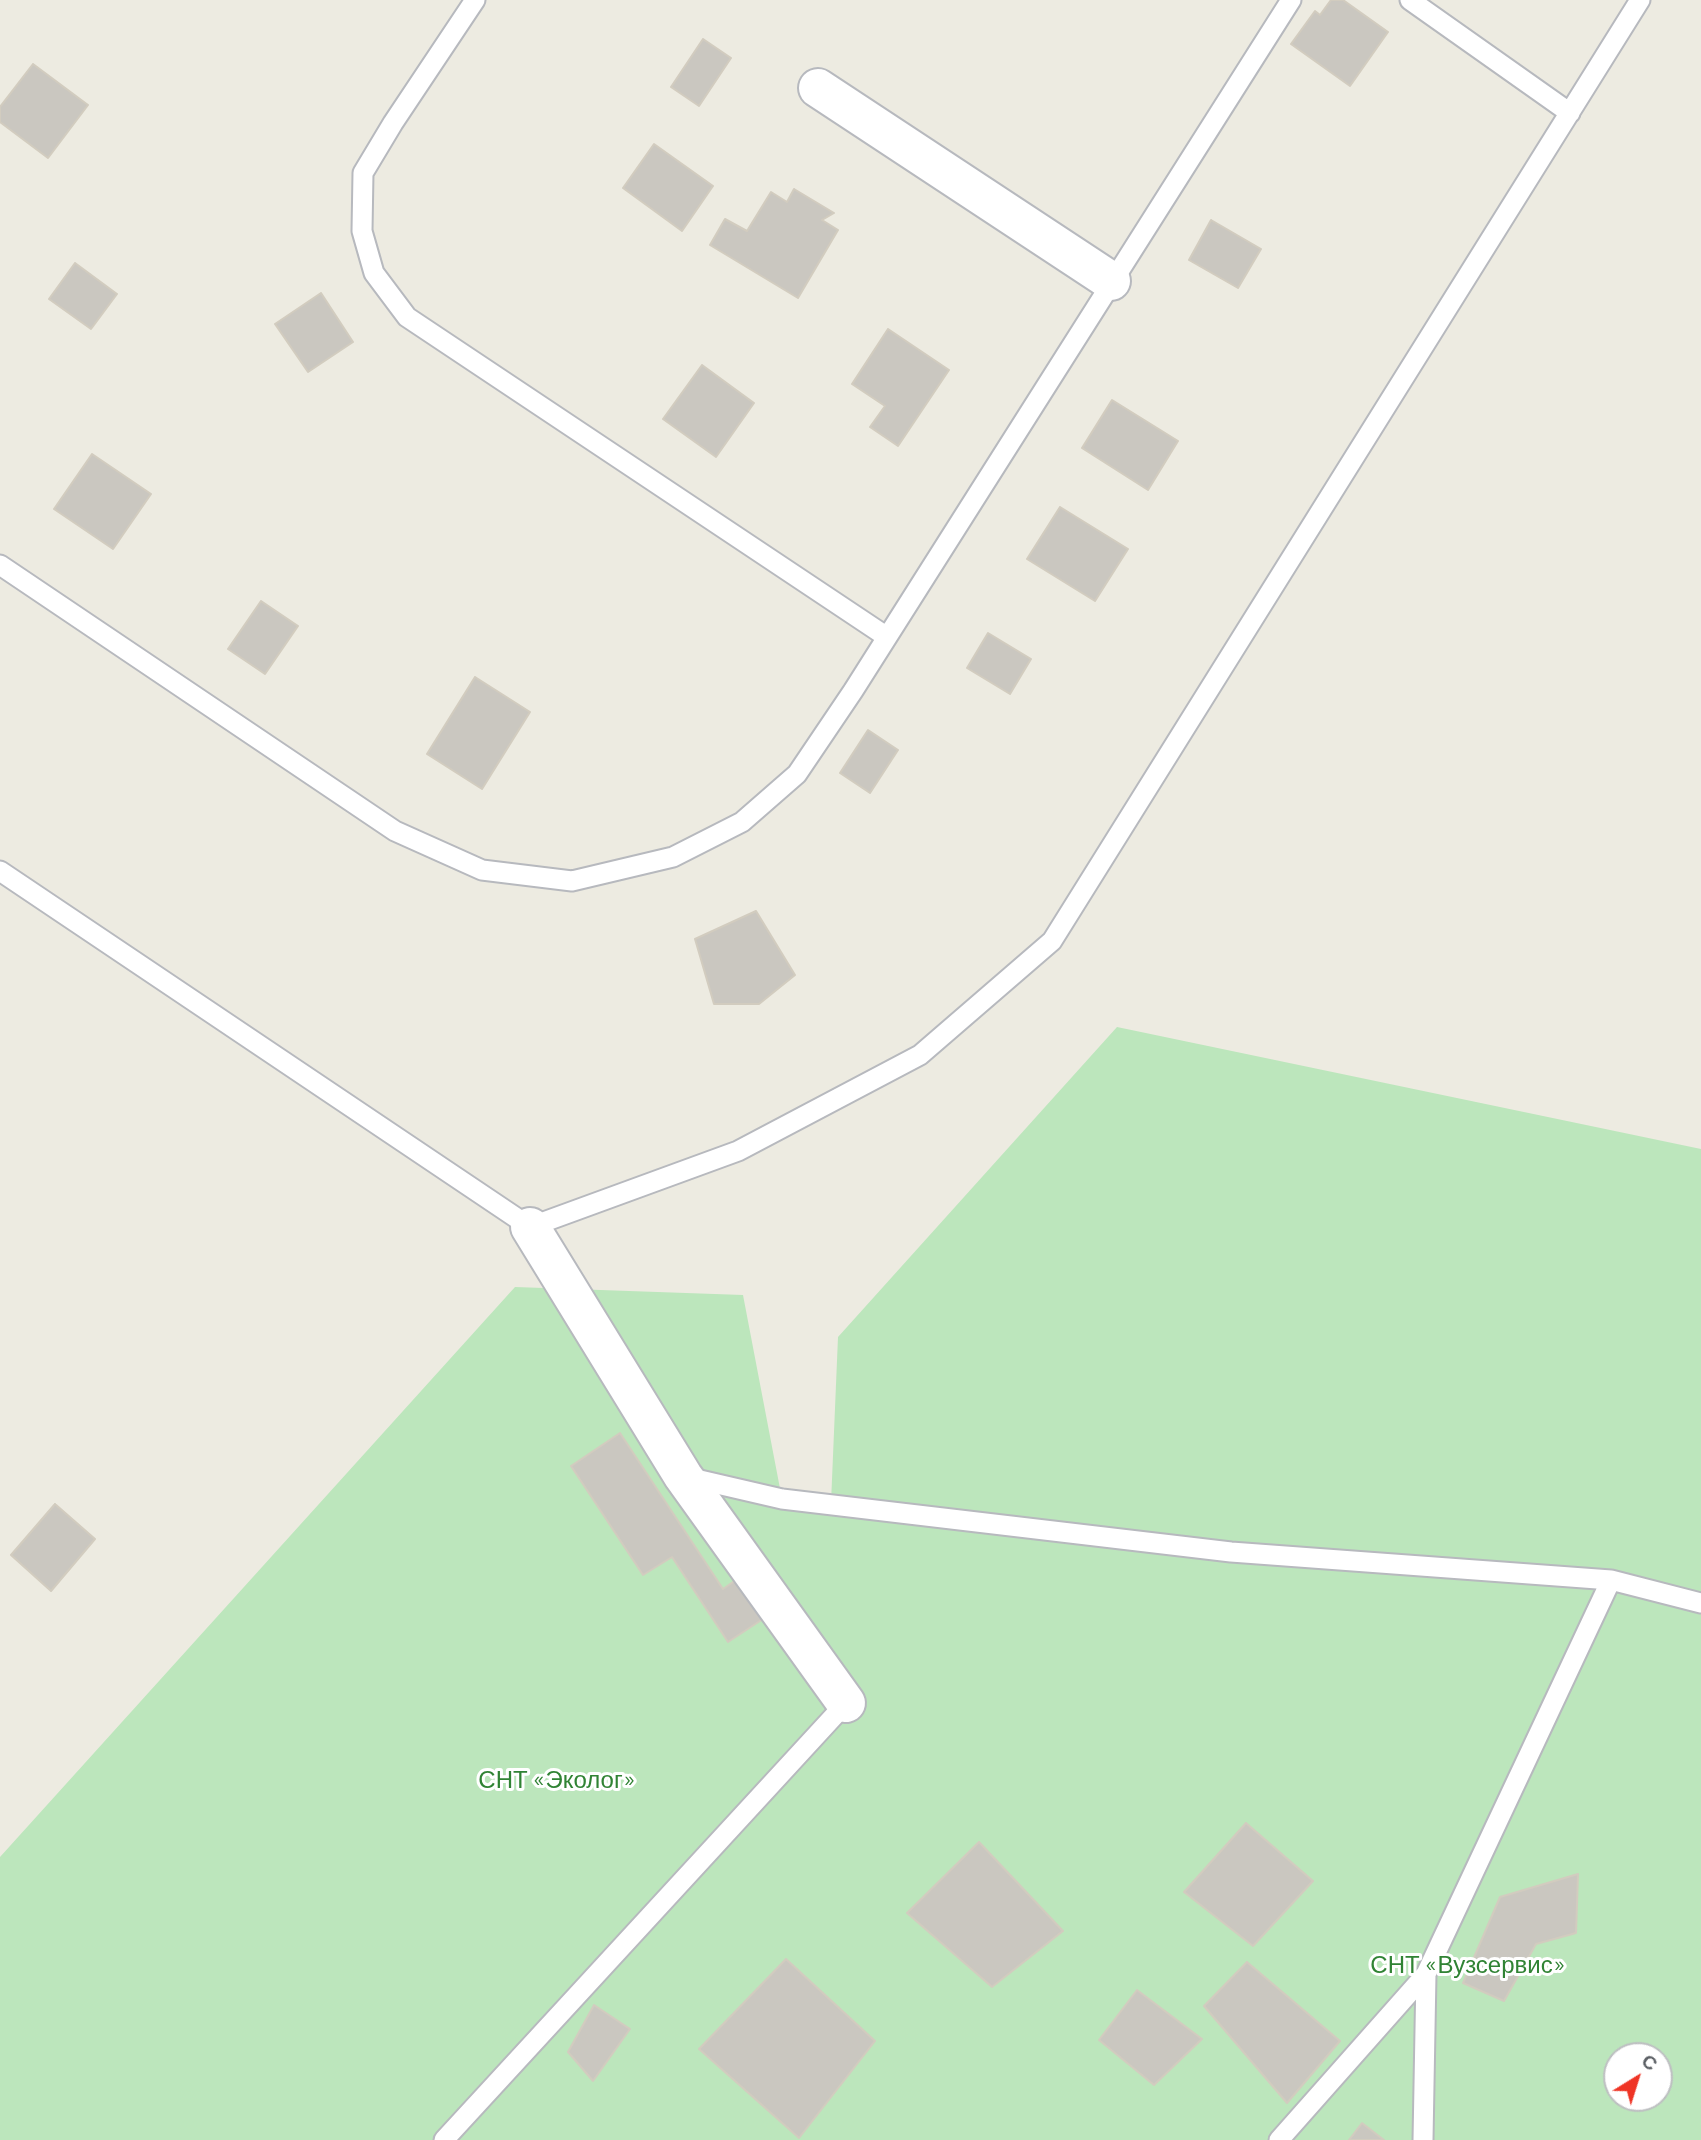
<!DOCTYPE html>
<html>
<head>
<meta charset="utf-8">
<style>
  body { margin:0 }
  #map { position:relative; width:1701px; height:2140px; overflow:hidden; background:#edebe1; font-family:Barlow,sans-serif }
  canvas { display:block }
  .north { position:absolute; left:1603px; top:2042px; width:70px; height:70px; box-sizing:border-box; background:#fff; border:2px solid #bdbfc1; border-radius:50%; rotate:38deg; font-size:19px; font-weight:700; line-height:28px; text-align:center; color:#5a5e63 }
  .north::after { content:''; display:block; margin:auto; width:24px; height:32px; background:#ef3425; clip-path:polygon(50% 0,100% 100%,50% 72%,0 100%) }
</style>
</head>
<body>
<div id="map">
<canvas width="1701" height="2140"></canvas>
<div class="north">С</div>
</div>
<script>
const c = document.querySelector('canvas').getContext('2d');
c.lineJoin = 'round';
function paint(path, color) { c.fillStyle = color; c.fill(path, 'evenodd'); }
const shape = rows => new Path2D(rows.map(r => 'M' + r).join(''));
function stroke(path, color, width, dash) { c.strokeStyle = color; c.lineWidth = width; c.lineCap = dash ? 'butt' : 'round'; c.setLineDash(dash || []); c.stroke(path); }
function drawText(font, color, halo, rows, align = 'center') {
  c.font = font + ' Barlow,sans-serif'; c.lineWidth = 6; c.setLineDash([]); c.textBaseline = 'middle'; c.strokeStyle = halo; c.fillStyle = color; for (const [text, x, y, turn = 0] of rows) {
    c.save(); c.translate(x, y); c.rotate((+turn || 0) * Math.PI / 180); c.textAlign = isNaN(turn) ? turn : align; if (halo) c.strokeText(text, 0, 0); c.fillText(text, 0, 0); c.restore();
  }
}
const green = shape([
  [1117,1027,1701,1149,1701,2140,0,2140,0,1857,515,1287,743,1295,782,1499,831,1503,838,1337],
  [1617,2056,1659,2056,1659,2098,1617,2098]
]);
const building = shape([
  [1331,0,1343,0,1388,32,1350,86,1291,44,1315,11,1320,15,1331,0],
  [703,39,731,58,699,106,671,87,703,39],
  [33,64,88,105,48,158,0,122,0,107,33,64],
  [654,144,713,186,682,231,623,188,654,144],
  [794,189,834,213,822,220,838,230,798,298,710,245,725,219,747,231,771,192,787,202,794,189],
  [1211,220,1261,249,1238,288,1189,260,1211,220],
  [75,263,117,294,91,329,49,299,75,263],
  [321,293,353,342,308,372,275,324,321,293],
  [888,329,949,370,898,446,870,427,885,406,852,384,888,329],
  [702,365,754,403,716,457,663,419,702,365],
  [1112,400,1178,441,1148,490,1082,448,1112,400],
  [92,454,151,494,113,549,54,509,92,454],
  [1060,507,1128,549,1095,601,1027,559,1060,507],
  [261,601,298,626,265,674,228,649,261,601],
  [988,633,1031,659,1010,694,967,668,988,633],
  [475,677,530,712,482,789,427,754,475,677],
  [868,730,898,750,870,793,840,773,868,730],
  [756,911,795,975,759,1004,714,1004,695,939,756,911],
  [620,1433,723,1589,740,1577,766,1617,728,1642,672,1557,643,1575,571,1466,620,1433],
  [55,1504,95,1539,51,1591,11,1555,55,1504],
  [1246,1823,1313,1881,1253,1946,1184,1892,1246,1823],
  [979,1842,1063,1931,992,1987,907,1913,979,1842],
  [1578,1874,1576,1933,1536,1944,1504,2001,1463,1983,1500,1897,1578,1874],
  [786,1959,875,2041,799,2138,699,2049,786,1959],
  [1247,1962,1340,2041,1287,2103,1204,2006,1247,1962],
  [1137,1990,1202,2039,1154,2085,1099,2040,1137,1990],
  [594,2005,630,2029,593,2081,568,2052,594,2005],
  [1362,2123,1384,2140,1349,2140,1362,2123]
]);
const service = shape([
  [475,0,393,123,363,173,362,231,374,273,407,317,887,637],
  [1410,0,1570,113],
  [0,565,395,831,482,870,572,881,673,857,742,822,797,774,853,691,1291,0],
  [0,871,530,1227,738,1151,920,1055,1052,941,1640,0],
  [687,1477,782,1499,1231,1552,1611,1580,1701,1603],
  [444,2140,846,1703],
  [1279,2140,1426,1974],
  [1423,2140,1426,1974,1611,1580]
]);
const minor = shape([
  [818,88,1111,281],
  [530,1227,683,1476,846,1703]
]);
const parkNames = [
  ["СНТ «Эколог»",557,1780],
  ["СНТ «Вузсервис»",1468,1965]
];
paint(green, '#bce6bc');
paint(building, '#cac7c0');
stroke(building, '#d2ccbf', 2);
stroke(service, '#b7b9be', 23);
stroke(minor, '#b7b9be', 42);
stroke(service, '#fff', 19);
stroke(minor, '#fff', 38);
drawText('24px', '#308334', '#fff', parkNames);
</script>
</body>
</html>
